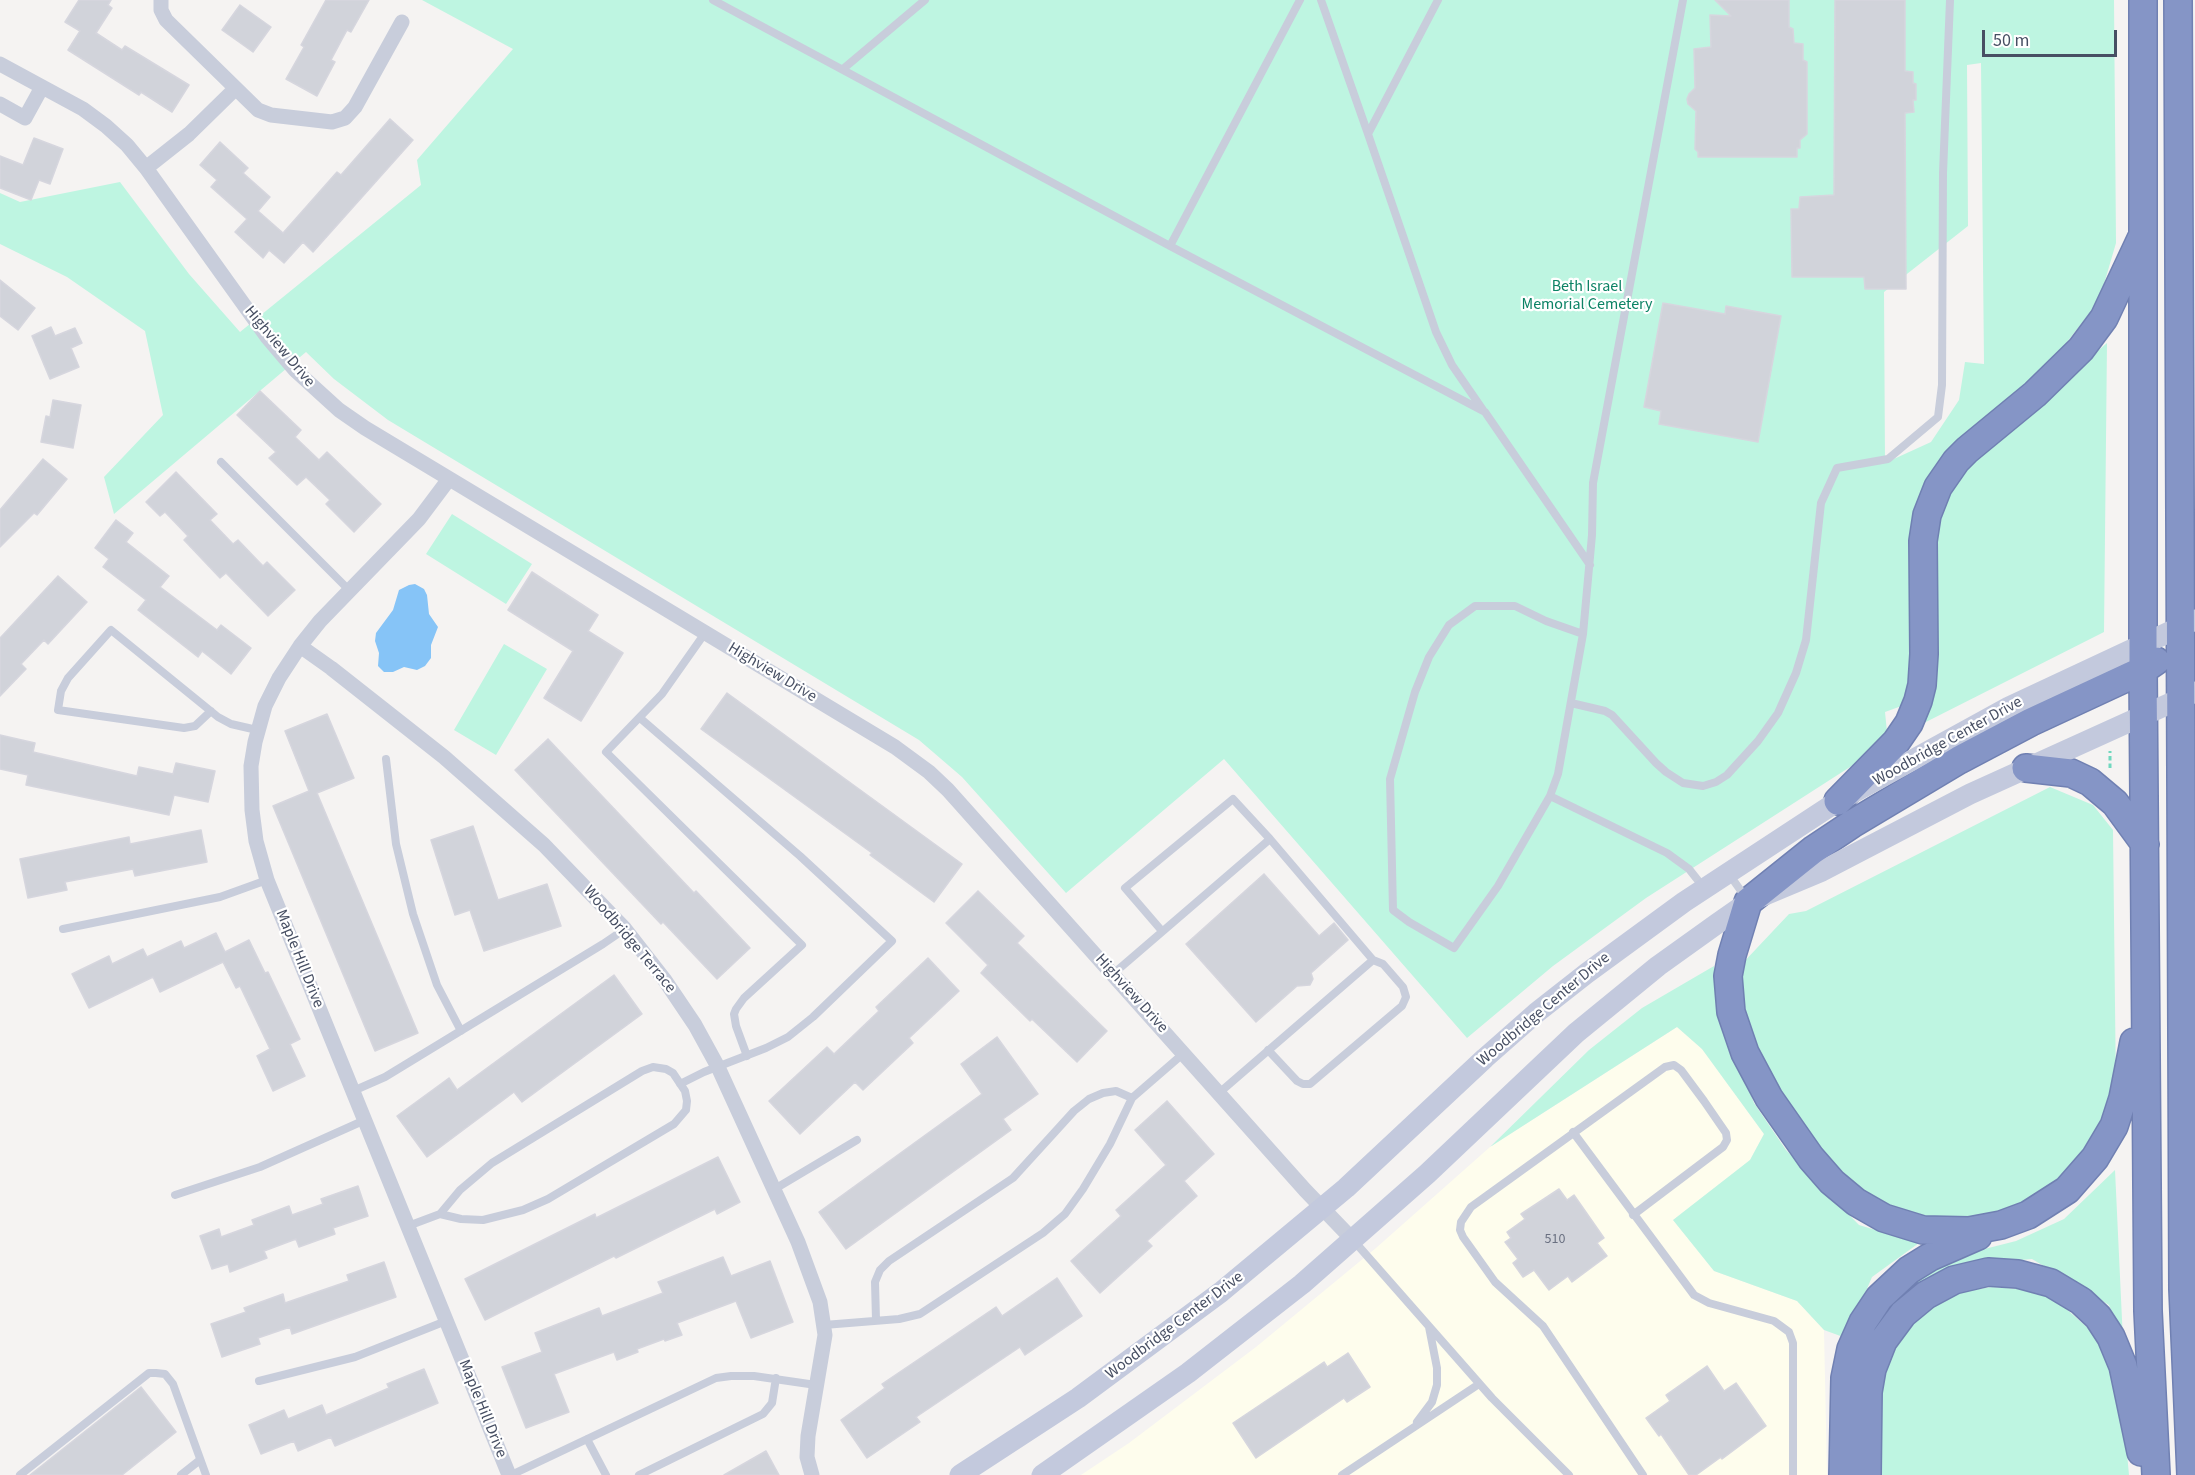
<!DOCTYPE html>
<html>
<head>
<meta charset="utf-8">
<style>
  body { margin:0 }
  #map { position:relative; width:2195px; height:1475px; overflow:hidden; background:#f5f3f2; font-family:"Source Sans 3",sans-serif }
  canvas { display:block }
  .scale { position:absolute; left:1982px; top:30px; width:135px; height:27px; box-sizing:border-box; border:3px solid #474f63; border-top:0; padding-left:8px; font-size:18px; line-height:21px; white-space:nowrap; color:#474f63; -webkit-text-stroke:4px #fff; paint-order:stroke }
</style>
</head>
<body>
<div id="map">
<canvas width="2195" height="1475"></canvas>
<div class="scale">50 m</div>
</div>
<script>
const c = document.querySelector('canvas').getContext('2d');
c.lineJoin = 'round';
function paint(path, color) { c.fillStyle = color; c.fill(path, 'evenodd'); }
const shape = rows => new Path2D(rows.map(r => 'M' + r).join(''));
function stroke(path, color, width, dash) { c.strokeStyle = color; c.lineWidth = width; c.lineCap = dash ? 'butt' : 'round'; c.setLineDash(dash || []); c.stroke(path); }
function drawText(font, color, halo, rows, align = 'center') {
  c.font = font + ' "Source Sans 3",sans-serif'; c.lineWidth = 4.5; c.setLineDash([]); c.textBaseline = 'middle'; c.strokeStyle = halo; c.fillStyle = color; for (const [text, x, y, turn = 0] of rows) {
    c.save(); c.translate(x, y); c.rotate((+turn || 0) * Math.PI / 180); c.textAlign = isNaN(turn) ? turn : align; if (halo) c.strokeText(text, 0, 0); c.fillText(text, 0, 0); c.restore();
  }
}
const commercial = shape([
  [1677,1027,1702,1049,1764,1134,1750,1160,1673,1220,1714,1271,1797,1301,1824,1330,1827,1475,1081,1475,1129,1443,1256,1347,1376,1248,1490,1147]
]);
const green = shape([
  [422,0,2114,0,2116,243,2099,301,2060,351,1942,466,1915,594,1907,704,1885,712,1887,732,1864,758,1646,898,1553,966,1467,1038,1224,759,1066,893,962,777,919,740,388,420,334,379,306,352,114,514,104,477,163,415,145,331,67,277,0,244,0,193,20,202,120,182,189,274,240,332,421,185,417,160,513,49],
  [1981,63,1984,364,1965,362,1959,400,1931,442,1885,463,1884,292,1968,226,1967,65],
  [2107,343,2104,632,1920,725,1935,520,1954,479,2001,434],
  [452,514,532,564,506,604,426,554],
  [504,644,547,669,496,755,454,730],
  [2050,787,2093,805,2113,830,2116,1092,2094,1147,2048,1195,1986,1222,1920,1221,1848,1186,1803,1133,1749,1039,1740,966,1789,914,1806,911],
  [1714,966,1718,1012,1754,1103,1786,1150,1859,1225,1919,1243,1872,1277,1846,1338,1824,1330,1797,1301,1714,1271,1673,1220,1750,1160,1764,1134,1702,1049,1677,1027,1490,1147,1589,1050,1642,1008],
  [2115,1170,2123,1341,2109,1305,2032,1259,1984,1263,1858,1359,1889,1300,1953,1257,2016,1241,2064,1219],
  [1992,1287,2046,1291,2098,1337,2122,1399,2129,1475,1879,1475,1882,1372,1899,1333,1928,1307,1963,1291]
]);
const water = shape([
  [415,584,424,589,427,595,429,614,438,627,431,645,431,658,425,666,417,670,404,667,393,672,384,672,378,666,379,653,375,641,376,633,393,610,399,590,409,585]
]);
const building = shape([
  [79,0,111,0,108,5,112,8,96,33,122,50,125,46,189,85,172,112,141,92,139,95,68,50,80,31,65,22,79,0],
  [326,0,369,0,351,32,347,30,331,60,335,62,317,96,286,79,304,47,301,45,326,0],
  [1715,0,1789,0,1789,27,1793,29,1794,43,1803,44,1803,60,1807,62,1807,134,1800,140,1800,148,1797,148,1797,157,1698,157,1698,152,1695,149,1696,111,1688,104,1687,99,1689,94,1695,88,1694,49,1711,47,1710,15,1731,16,1715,0],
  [1835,0,1905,0,1905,71,1913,72,1913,83,1916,84,1916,100,1913,100,1914,112,1905,113,1906,289,1865,289,1864,277,1792,277,1791,209,1799,209,1800,197,1834,195,1835,0],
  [240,5,271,27,253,52,222,30,240,5],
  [390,119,413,140,313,252,303,242,284,263,269,250,263,258,235,232,247,219,211,187,217,180,200,165,220,142,248,168,243,173,270,197,258,211,283,233,337,172,341,175,390,119],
  [34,138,63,149,50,184,39,180,31,200,0,188,0,156,23,165,34,138],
  [0,280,35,308,18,330,0,316,0,280],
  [1663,303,1725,314,1726,306,1781,316,1758,442,1659,424,1661,411,1644,407,1663,303],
  [51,327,55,336,75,328,82,343,71,348,79,367,50,379,32,336,51,327],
  [260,391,301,430,295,437,319,460,327,452,381,504,354,532,326,504,330,500,306,477,297,485,269,458,276,452,237,415,260,391],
  [53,400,81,405,73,448,41,442,46,416,50,417,53,400],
  [43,459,67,479,37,515,34,513,0,547,0,510,43,459],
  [176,472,217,514,210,520,233,544,238,540,263,566,267,562,295,590,268,616,226,573,220,578,184,540,188,536,165,512,160,516,146,502,176,472],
  [116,520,133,533,126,542,169,576,160,587,217,630,221,625,251,648,231,674,202,651,198,657,138,610,146,600,103,567,109,559,95,548,116,520],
  [532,572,598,615,588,631,623,653,581,721,544,698,573,651,508,610,532,572],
  [58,576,87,602,48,644,44,640,21,664,26,669,0,696,0,638,58,576],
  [727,693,962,864,934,902,870,855,872,853,701,729,727,693],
  [327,714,354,778,317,793,418,1033,375,1051,273,806,309,791,285,731,327,714],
  [0,735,35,743,33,752,137,776,139,767,173,774,176,763,215,771,208,802,174,795,169,815,26,785,28,775,0,769,0,735],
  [548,739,694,893,696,891,750,948,717,979,663,922,661,924,515,770,548,739],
  [473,826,498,900,547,884,561,926,484,951,470,910,455,915,431,840,473,826],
  [201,830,207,862,135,876,133,869,65,882,67,890,28,898,20,859,129,837,130,844,201,830],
  [1264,874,1319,936,1334,923,1348,940,1311,973,1313,979,1310,985,1297,986,1256,1022,1186,944,1264,874],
  [978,891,1024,936,1017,943,1107,1031,1077,1062,1032,1019,1030,1021,981,973,988,965,946,923,978,891],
  [216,933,225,952,249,940,265,973,268,972,300,1039,290,1044,305,1076,273,1091,257,1056,270,1049,240,986,236,988,223,962,160,992,153,977,89,1008,72,974,109,956,112,964,143,949,147,957,181,941,184,948,216,933],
  [928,958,959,991,909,1038,913,1043,863,1090,855,1082,800,1134,769,1101,827,1047,834,1054,879,1011,876,1007,928,958],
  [614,975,642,1014,522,1102,514,1092,427,1157,397,1116,449,1078,457,1090,614,975],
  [997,1037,1038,1094,1003,1119,1011,1130,846,1249,819,1212,982,1094,961,1064,997,1037],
  [1167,1101,1214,1154,1184,1181,1197,1196,1147,1241,1152,1246,1100,1293,1071,1261,1121,1216,1116,1210,1166,1165,1135,1130,1167,1101],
  [718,1157,740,1202,717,1214,715,1209,616,1258,614,1256,485,1320,465,1279,595,1214,596,1218,718,1157],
  [358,1186,368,1216,333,1228,335,1234,299,1247,296,1239,264,1251,267,1258,230,1272,228,1264,212,1269,200,1236,219,1229,221,1237,254,1225,252,1220,289,1206,292,1215,323,1204,321,1199,358,1186],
  [1559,1189,1567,1200,1574,1195,1604,1238,1597,1243,1607,1256,1572,1282,1568,1276,1549,1290,1534,1270,1523,1277,1513,1263,1518,1259,1505,1242,1511,1238,1507,1232,1525,1219,1521,1214,1559,1189],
  [723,1257,731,1276,770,1261,793,1322,751,1338,736,1301,677,1323,682,1335,665,1341,664,1339,637,1349,638,1352,617,1360,614,1352,554,1374,569,1412,526,1428,502,1367,542,1352,535,1333,599,1308,602,1316,663,1293,658,1282,723,1257],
  [384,1262,396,1297,292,1334,290,1327,258,1338,260,1344,222,1357,211,1324,246,1312,244,1308,283,1294,285,1303,349,1281,347,1275,384,1262],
  [1057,1278,1082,1316,1025,1355,1020,1347,916,1417,920,1422,867,1458,841,1420,885,1388,882,1384,996,1307,1002,1316,1057,1278],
  [1348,1353,1370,1387,1347,1402,1344,1398,1256,1458,1233,1423,1324,1362,1327,1367,1348,1353],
  [1707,1366,1724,1391,1736,1383,1766,1426,1722,1459,1721,1457,1696,1475,1689,1475,1661,1434,1659,1436,1646,1418,1670,1401,1666,1395,1707,1366],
  [424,1369,438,1403,335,1446,331,1437,298,1451,294,1441,261,1454,249,1425,284,1410,288,1419,322,1405,326,1415,389,1388,387,1384,424,1369],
  [141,1387,176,1432,122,1475,30,1475,141,1387],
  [766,1451,779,1475,724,1475,766,1451]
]);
const path = shape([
  [2110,768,2110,751]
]);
const lane = shape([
  [713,0,1170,246,1485,412,1590,565],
  [1321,0,1368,134],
  [1438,0,1368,134,1436,332,1452,365,1483,410],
  [843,69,925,0],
  [1170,246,1300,0],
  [221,462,349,590],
  [705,633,662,694,606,752,802,945,744,998,736,1009,734,1014,736,1026,747,1056],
  [1583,634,1546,621,1515,606,1475,606,1449,625,1429,657,1415,692,1390,779,1393,910,1409,922,1454,948,1498,886,1550,796,1558,774,1583,634,1592,535,1593,483,1683,0],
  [1571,703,1605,711,1612,715,1656,763,1666,772,1683,783,1703,786,1716,782,1727,775,1758,741,1778,713,1796,673,1806,640,1821,503,1837,468,1888,459,1938,417,1942,385,1943,173,1950,0],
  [211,711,195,726,184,728,58,710,61,691,68,678,111,630,218,717,231,724,257,730],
  [640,718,800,856,892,941,813,1017,788,1037,766,1048,704,1072,680,1084],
  [386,759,396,844,413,914,437,985,461,1031],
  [1550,796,1667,853,1689,869,1704,888],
  [1729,874,1746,898],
  [63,929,220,897,267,880],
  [1162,931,1125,888,1233,799,1270,839],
  [1113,974,1270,839,1373,960,1219,1093],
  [1268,1050,1297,1081,1303,1084,1310,1084,1402,1006,1406,997,1403,987,1383,964,1373,960],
  [353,1091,385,1077,603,944,625,929],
  [1573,1132,1694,1295,1709,1303,1774,1321,1789,1332,1793,1343,1793,1475],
  [773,1190,857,1140],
  [175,1195,260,1167,365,1120],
  [1633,1215,1723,1147,1727,1140,1726,1133,1704,1101,1681,1070,1674,1065,1665,1067,1471,1207,1461,1222,1460,1230,1463,1237,1495,1282,1543,1326,1643,1475],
  [408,1226,440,1214,460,1190,492,1163,642,1071,653,1067,666,1069,673,1073,685,1091,687,1101,686,1110,674,1124,548,1199,523,1210,483,1220,461,1219,440,1214],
  [1354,1241,1492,1398,1569,1475],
  [876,1320,875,1282,880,1270,889,1261,1013,1178,1074,1111,1089,1099,1103,1093,1116,1091,1132,1098],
  [824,1325,899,1319,920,1314,1043,1233,1065,1214,1083,1189,1110,1144,1132,1098,1184,1053],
  [259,1381,355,1357,446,1321],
  [1417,1422,1432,1402,1437,1385,1437,1368,1429,1327],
  [587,1439,606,1475],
  [20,1475,149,1373,156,1373,165,1374,173,1384,206,1475],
  [181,1475,200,1460],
  [511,1475,716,1378,731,1376,754,1376,816,1385],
  [639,1475,763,1414,772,1403,776,1378],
  [1342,1475,1479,1384]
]);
const street = shape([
  [161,0,161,10,166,20,258,110,271,115,332,122,345,118,355,107,402,22],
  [0,64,83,109,106,126,127,145,146,168,267,337,295,370,339,410,365,428,895,747,929,772,948,790,1305,1190,1353,1240],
  [0,104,25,118,42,87],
  [146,168,189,134,235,89],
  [449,479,419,519,320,621,300,646,279,678,265,706,255,742,251,766,252,810,256,841,267,880,509,1475],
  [300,646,331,668,444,757,544,845,625,929,664,979,695,1025,718,1067,798,1242,820,1302,825,1335,808,1436,807,1457,812,1475]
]);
const secondary = shape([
  [960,1475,1078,1398,1221,1292,1346,1188,1485,1058,1536,1013,1587,973,1684,902,1838,801,2009,707,2195,620],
  [1042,1475,1188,1373,1302,1284,1427,1174,1576,1033,1658,966,1718,923,1748,902,1822,871,1970,794,2195,692]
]);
const highway = shape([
  [2143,0,2143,670,2148,1311,2156,1475],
  [2178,0,2183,1289,2191,1475],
  [2026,768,2071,773,2090,782,2115,803,2145,844],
  [1838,801,1896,742,1909,723,1918,701,1922,685,1924,654,1923,541,1927,515,1938,487,1956,461,1967,450,2035,394,2081,349,2104,318,2141,239],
  [2134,1042,2123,1098,2114,1126,2095,1158,2067,1190,2028,1215,2001,1225,1969,1231,1923,1230,1884,1218,1856,1202,1832,1182,1811,1158,1769,1098,1745,1053,1731,1012,1728,976,1732,955,1748,902,1813,850,1852,824,1959,760,2031,722,2143,670,2156,661],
  [1843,1475,1845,1378,1851,1349,1863,1322,1879,1298,1909,1270,1930,1257,1978,1236],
  [1867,1475,1868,1392,1872,1369,1883,1341,1903,1314,1926,1295,1954,1280,1988,1272,2018,1274,2051,1283,2081,1301,2098,1317,2111,1337,2123,1366,2141,1452]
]);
const numberNames = [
  ["510",1555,1240]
];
const parkNames = [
  ["Beth Israel",1587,287],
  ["Memorial Cemetery",1587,305]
];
const streetNames = [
  ["Highview Drive",279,347,50],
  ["Highview Drive",772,673,31],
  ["Woodbridge Center Drive",1948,742,-29],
  ["Woodbridge Terrace",629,940,50],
  ["Maple Hill Drive",299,959,68],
  ["Highview Drive",1131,994,48],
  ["Woodbridge Center Drive",1544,1010,-40],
  ["Woodbridge Center Drive",1175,1326,-37],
  ["Maple Hill Drive",482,1409,68]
];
paint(commercial, '#fefded');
paint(green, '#bef5e1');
paint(water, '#86c4f7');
paint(building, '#d1d3da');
stroke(building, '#d6d6de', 1.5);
stroke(highway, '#7080b2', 30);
stroke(path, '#71d8be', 3, [4.5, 3]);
stroke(lane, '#c8cddb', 8);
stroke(street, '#c8cddb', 15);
stroke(secondary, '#c3c9dd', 21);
stroke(highway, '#8595c6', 27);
drawText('14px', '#6a7081', null, numberNames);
drawText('16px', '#0c8365', '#fff', parkNames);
drawText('16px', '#474f63', '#fff', streetNames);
</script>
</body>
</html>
